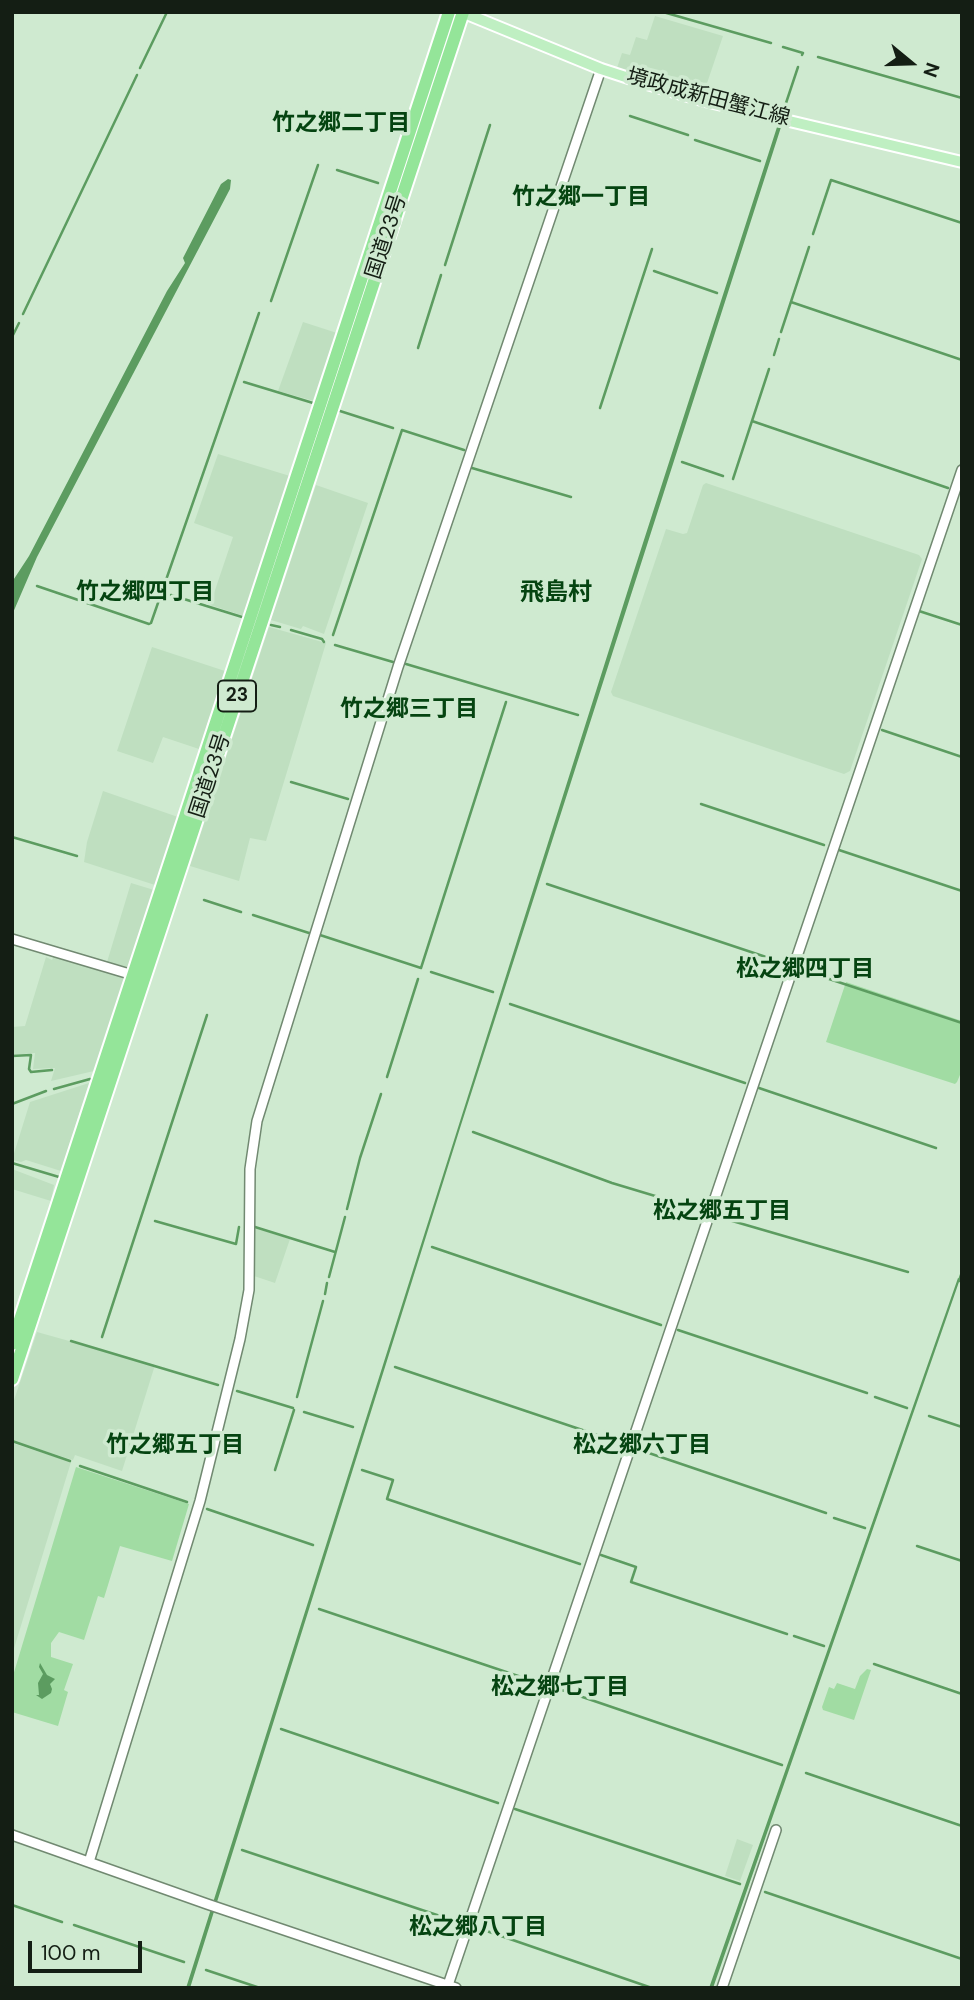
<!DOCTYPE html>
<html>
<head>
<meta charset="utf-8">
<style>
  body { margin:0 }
  #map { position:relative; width:974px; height:2000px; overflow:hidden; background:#cfead0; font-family:"DM Sans",sans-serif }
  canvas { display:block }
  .frame { position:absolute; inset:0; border:14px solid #141e14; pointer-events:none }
  .north { position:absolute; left:876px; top:28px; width:70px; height:70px; -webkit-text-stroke:5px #cfead0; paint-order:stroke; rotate:109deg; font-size:19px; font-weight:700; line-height:28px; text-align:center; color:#141e14 }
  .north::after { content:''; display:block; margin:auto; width:24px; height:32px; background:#141e14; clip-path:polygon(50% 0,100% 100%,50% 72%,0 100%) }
  .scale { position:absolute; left:28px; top:1941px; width:114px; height:32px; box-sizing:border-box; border:4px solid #141e14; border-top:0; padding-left:9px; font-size:21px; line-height:24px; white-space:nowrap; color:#141e14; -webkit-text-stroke:5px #cfead0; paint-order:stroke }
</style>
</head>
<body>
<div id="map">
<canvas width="974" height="2000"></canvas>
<div class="frame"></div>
<div class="north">N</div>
<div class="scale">100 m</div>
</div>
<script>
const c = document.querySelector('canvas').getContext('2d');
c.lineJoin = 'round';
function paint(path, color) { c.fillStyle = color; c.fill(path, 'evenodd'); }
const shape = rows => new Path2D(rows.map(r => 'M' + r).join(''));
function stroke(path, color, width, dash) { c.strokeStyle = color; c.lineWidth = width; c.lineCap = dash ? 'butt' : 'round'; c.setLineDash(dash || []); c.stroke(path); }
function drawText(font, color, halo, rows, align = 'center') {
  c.font = font + ' "DM Sans","Noto Sans JP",sans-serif'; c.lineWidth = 7; c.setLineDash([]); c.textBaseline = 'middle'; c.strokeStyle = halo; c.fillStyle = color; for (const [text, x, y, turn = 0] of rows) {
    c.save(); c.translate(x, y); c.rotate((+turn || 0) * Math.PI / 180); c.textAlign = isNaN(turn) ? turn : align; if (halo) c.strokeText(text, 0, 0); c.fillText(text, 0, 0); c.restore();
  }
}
const built = shape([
  [655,16,723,36,703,95,617,68,622,53,630,55,636,37,647,40],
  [303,322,337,333,314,401,278,391],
  [218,454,290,476,244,616,210,605,233,537,194,523],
  [706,483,919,555,922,559,850,771,844,774,613,696,611,692,666,529,683,534,687,533,703,485],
  [316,485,368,503,324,634,303,626,301,629,271,620],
  [269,627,326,643,266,841,250,838,239,881,190,866],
  [152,647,225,671,199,749,163,737,153,763,117,751],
  [103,791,178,817,155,885,84,862,87,842],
  [131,883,154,890,128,967,107,962],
  [54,956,125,977,94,1071,51,1081,55,1068,33,1069,35,1053,12,1055,12,1027,25,1026,46,957,52,960],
  [89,1083,61,1171,26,1160,21,1162,12,1160,30,1102],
  [12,1169,54,1185,51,1201,12,1189],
  [254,1228,290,1239,275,1283,254,1276],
  [37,1332,155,1365,122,1471,75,1455,73,1460,12,1441,12,1406],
  [12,1443,71,1462,12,1655],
  [737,1839,753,1845,740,1881,725,1876]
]);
const green = shape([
  [846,982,962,1021,962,1070,957,1082,955,1084,826,1042],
  [76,1467,189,1504,172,1561,120,1546,104,1598,98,1596,84,1640,59,1632,51,1643,51,1657,73,1664,64,1690,68,1692,58,1726,12,1712,12,1679],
  [867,1669,871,1670,854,1720,823,1710,822,1707,829,1687,834,1689,837,1683,855,1689,860,1676]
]);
const water = shape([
  [778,124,782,124,461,1125,190,1988,186,1988,633,574],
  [228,179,231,180,230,189,37,557,12,615,12,582,29,556,167,291,185,263,183,258,221,184],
  [958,1278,960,1279,713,1988,709,1988],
  [40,1663,47,1675,55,1679,50,1684,52,1689,51,1693,42,1699,36,1695,39,1695,38,1683,43,1674,39,1667]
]);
const stream = shape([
  [663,12,771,43],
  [783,47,803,53,802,55],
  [818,57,962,98],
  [140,68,167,12],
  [783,112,798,67],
  [630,116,688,135],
  [695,140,760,161],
  [337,170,378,183],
  [813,234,831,180,962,223],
  [445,265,490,125],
  [654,271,717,293],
  [271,301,318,165],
  [791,302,962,360],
  [23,314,137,75],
  [781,332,809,247],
  [12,337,19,323],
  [418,348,441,275],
  [774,355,779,339],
  [244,382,313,403],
  [600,408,652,249],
  [340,411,393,428],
  [752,421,948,488],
  [682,462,723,476],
  [472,468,571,497],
  [733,479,769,369],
  [960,492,962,493],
  [37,586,149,624,151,623,259,313],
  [171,595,242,617],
  [919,611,962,625],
  [271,625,280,627],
  [291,630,322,639,324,642],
  [333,635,402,430,464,450],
  [335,645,393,662],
  [406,664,578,715],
  [882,730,962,757],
  [291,782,348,799],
  [701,804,824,845],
  [12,837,77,856],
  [839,850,962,891],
  [547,884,784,963],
  [204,900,241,912],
  [253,915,309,933],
  [320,935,421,968,506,702],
  [799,969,962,1023],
  [431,972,493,992],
  [510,1004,745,1083],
  [12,1056,31,1055,29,1069,31,1072,52,1070],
  [387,1077,418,979],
  [759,1088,936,1148],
  [54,1089,90,1079],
  [12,1104,46,1091],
  [473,1132,612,1183,695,1208],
  [12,1163,59,1177],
  [347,1209,360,1158,381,1094],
  [722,1218,908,1272],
  [155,1221,236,1244,239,1227],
  [255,1227,335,1252],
  [432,1247,661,1325],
  [329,1277,345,1217],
  [959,1281,962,1272],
  [325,1294,327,1283],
  [678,1330,867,1393],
  [102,1337,207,1015],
  [71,1341,218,1385],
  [395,1367,621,1443],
  [237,1391,293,1408],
  [297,1397,323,1301],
  [875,1397,907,1408],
  [304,1412,353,1427],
  [929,1416,962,1427],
  [12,1441,70,1461],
  [637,1449,826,1513],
  [80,1466,187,1502],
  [275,1470,294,1410],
  [362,1470,393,1480,387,1499,580,1564],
  [207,1509,313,1545],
  [834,1518,865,1528],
  [917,1546,962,1561],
  [601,1555,636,1567,631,1582,787,1634],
  [319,1609,539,1683],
  [794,1636,824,1646],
  [874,1664,962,1694],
  [556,1688,782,1765],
  [281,1729,498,1803],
  [806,1773,962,1826],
  [515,1809,740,1884],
  [242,1850,458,1922],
  [765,1892,962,1959],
  [12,1905,62,1922],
  [74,1925,184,1962],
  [475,1927,652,1988],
  [206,1970,260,1988]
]);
const minor = shape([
  [12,939,133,975],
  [12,1835,207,1904,456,1988],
  [89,1862,200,1501,240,1339,249,1290,250,1169,257,1121,398,667,601,69],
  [448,1985,962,470],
  [722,1988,776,1830]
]);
const major = shape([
  [462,12,601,69,647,84,705,101,962,162]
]);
const highway = shape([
  [12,1344,449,12],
  [12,1379,463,12]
]);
const shields = [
  [237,696,38]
];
const shieldNames = [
  ["23",237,696]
];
const streetNames = [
  ["境政成新田蟹江線",708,98,15],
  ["国道23号",387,237,-72],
  ["国道23号",211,776,-72]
];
const neighbourhoodNames = [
  ["竹之郷二丁目",341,124],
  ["竹之郷一丁目",581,198],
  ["竹之郷四丁目",145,593],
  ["竹之郷三丁目",409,710],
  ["松之郷四丁目",805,970],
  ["松之郷五丁目",722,1212],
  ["竹之郷五丁目",175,1446],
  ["松之郷六丁目",642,1446],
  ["松之郷七丁目",560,1688],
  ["松之郷八丁目",478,1928]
];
const quarterNames = [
  ["飛島村",556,594]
];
paint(built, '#bfdfc0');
paint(green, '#a1dca3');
paint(water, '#5c9c60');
stroke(stream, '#5c9c60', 2.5);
stroke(minor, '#718971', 12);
stroke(major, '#fff', 14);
stroke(highway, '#fff', 16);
stroke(minor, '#fff', 9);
stroke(major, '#bfefc2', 10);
stroke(highway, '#94e599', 12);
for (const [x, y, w] of shields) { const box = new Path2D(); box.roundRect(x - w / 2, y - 15.5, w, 31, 5); c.fillStyle = '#cfead0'; c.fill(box); stroke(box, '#141e14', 2); }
drawText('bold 19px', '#141e14', null, shieldNames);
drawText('21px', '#141e14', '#cfead0', streetNames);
drawText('bold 23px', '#054411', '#cfead0', neighbourhoodNames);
drawText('bold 24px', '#054411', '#cfead0', quarterNames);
</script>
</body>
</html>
